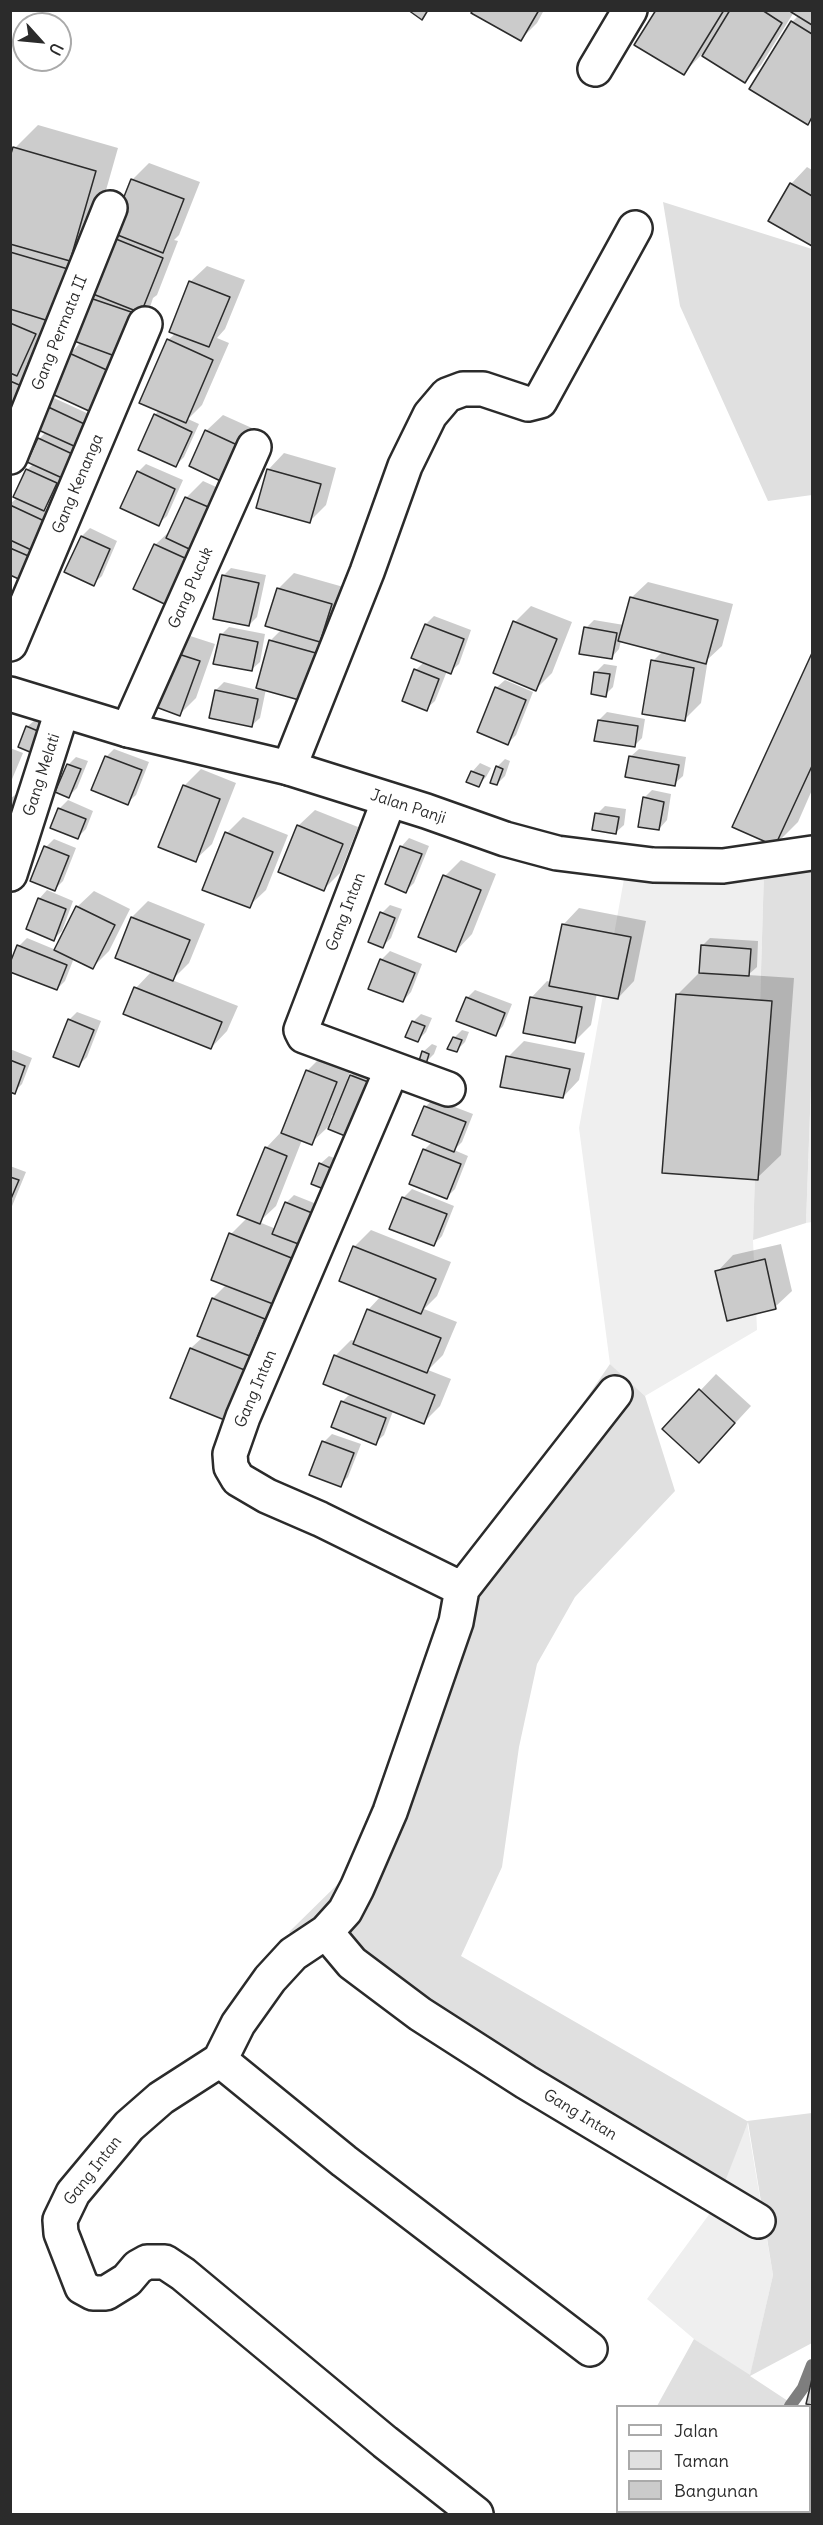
<!DOCTYPE html>
<html>
<head>
<meta charset="utf-8">
<style>
  body { margin:0 }
  #map { position:relative; width:823px; height:2525px; overflow:hidden; background:#fff; font-family:Delius,sans-serif }
  canvas { display:block }
  .frame { position:absolute; inset:0; border:12px solid #2b2b2b; pointer-events:none }
  .legend { position:absolute; left:616px; top:2405px; width:195px; height:108px; box-sizing:border-box; background:#fff; border:2px solid #aaa; margin:0; padding:8px 10px; list-style:none; font-size:18px; color:#2b2b2b }
  .legend li { display:flex; align-items:center; gap:12px; height:30px }
  .legend b { width:30px; border:2px solid #aaa }
  .north { position:absolute; left:12px; top:12px; width:60px; height:60px; box-sizing:border-box; background:#fff; border:2px solid #aaa; border-radius:50%; rotate:117deg; font-size:16px; font-weight:700; line-height:24px; text-align:center; color:#2b2b2b }
  .north::after { content:''; display:block; margin:auto; width:21px; height:27px; background:#2b2b2b; clip-path:polygon(50% 0,100% 100%,50% 72%,0 100%) }
</style>
</head>
<body>
<div id="map">
<canvas width="823" height="2525"></canvas>
<div class="frame"></div>
<ul class="legend">
<li><b style="height:8px;background:#fff"></b>Jalan</li>
<li><b style="height:16px;background:#e0e0e0"></b>Taman</li>
<li><b style="height:16px;background:#cbcbcb"></b>Bangunan</li>
</ul>
<div class="north">U</div>
</div>
<script>
const c = document.querySelector('canvas').getContext('2d');
c.lineJoin = 'round';
function paint(path, color) { c.fillStyle = color; c.fill(path, 'evenodd'); }
const shape = rows => new Path2D(rows.map(r => 'M' + r).join(''));
function stroke(path, color, width, dash) { c.strokeStyle = color; c.lineWidth = width; c.lineCap = dash ? 'butt' : 'round'; c.setLineDash(dash || []); c.stroke(path); }
function drawText(font, color, halo, rows, align = 'center') {
  c.font = font + ' Delius,sans-serif'; c.lineWidth = 4.5; c.setLineDash([]); c.textBaseline = 'middle'; c.strokeStyle = halo; c.fillStyle = color; for (const [text, x, y, turn = 0] of rows) {
    c.save(); c.translate(x, y); c.rotate((+turn || 0) * Math.PI / 180); c.textAlign = isNaN(turn) ? turn : align; if (halo) c.strokeText(text, 0, 0); c.fillText(text, 0, 0); c.restore();
  }
}
const built = shape([
  [626,868,764,871,753,1240,757,1330,645,1396,610,1364,579,1128],
  [812,1058,812,1222,806,1223],
  [747,2121,773,2275,750,2376,694,2339,647,2299,716,2205]
]);
const green = shape([
  [663,202,812,249,812,495,768,501,680,306],
  [812,854,812,1058,806,1223,753,1240,764,871],
  [610,1364,645,1396,675,1491,575,1597,537,1664,519,1747,502,1867,461,1956,747,2121,812,2113,812,2343,750,2376,791,2403,789,2406,657,2406,694,2339,750,2375,773,2275,748,2122,716,2205,666,2185,289,1932,345,1877,449,1597],
  [623,2512,744,2512,748,2514,625,2514]
]);
const shadow = shape([
  [474,10,544,10,537,23,521,39],
  [657,10,812,10,812,118,808,123,792,22,799,15,794,12,761,65,745,81,702,54,684,73],
  [38,125,118,148,93,236,33,358,26,365,39,371,10,426,10,162,15,148],
  [149,163,200,182,179,235,174,240,178,241,157,295,153,298,127,378,70,354,81,342,76,341,91,298,96,294,132,180],
  [807,167,812,170,812,244,770,220,791,184],
  [207,266,245,280,225,329,217,338,229,343,202,405,188,419,199,424,184,457,176,465,155,415,159,410,168,340,176,333,190,282],
  [54,398,102,420,62,477,51,501,43,509,63,518,50,545,10,574,10,504,17,498,27,470,33,464,39,439,46,432,45,406],
  [223,415,263,433,247,467,206,431],
  [284,453,336,468,326,505,310,521,268,470],
  [146,464,183,480,167,516,158,524,138,472],
  [203,481,236,496,209,546,135,588,155,545,172,529,187,497],
  [90,528,117,541,102,576,93,584,66,572,82,536],
  [231,568,266,575,257,617,249,625,223,576],
  [294,573,347,588,339,639,266,689,260,718,251,726,216,690,224,682,257,690,270,641,282,629,278,589],
  [648,582,733,604,722,646,708,659,701,703,684,720,653,661,663,651,621,640,619,649,611,658,586,628,594,620,624,625,631,598],
  [531,606,572,622,552,673,536,689,515,622],
  [434,616,471,630,459,664,450,672,447,671,435,701,426,709,416,670,424,662,426,624],
  [229,627,265,634,260,662,251,670,221,635],
  [184,634,215,644,196,698,180,714,149,703],
  [812,657,812,790,798,822,775,845,734,826],
  [604,664,617,666,613,687,605,695,596,672],
  [505,680,533,692,516,735,508,743,496,688],
  [607,712,645,719,642,738,634,746,599,720],
  [36,719,52,726,45,745,27,727],
  [10,748,23,753,10,784],
  [114,749,149,762,136,795,127,803,106,757],
  [639,749,686,757,683,776,674,784,630,757],
  [76,757,88,761,77,788,69,796,68,765],
  [505,759,510,761,505,776,497,784,497,767],
  [480,763,491,768,486,777,478,785,472,772],
  [201,769,236,783,212,844,195,860,184,786],
  [652,790,671,794,667,820,659,829,644,798],
  [15,795,30,801,10,842,10,799],
  [68,800,93,811,86,829,78,837,52,827,59,809],
  [605,806,626,809,624,825,615,833,597,814],
  [315,810,358,827,340,873,324,889,298,826],
  [243,817,288,835,266,890,249,906,227,833],
  [409,838,429,846,414,883,406,891,401,847],
  [54,839,76,848,63,881,55,889,46,847],
  [461,860,496,874,472,934,456,951,445,876],
  [47,890,73,901,62,931,54,939,39,899],
  [94,891,130,909,109,951,93,967,74,958,65,981,57,989,19,946,27,938,56,950,77,907],
  [148,901,205,924,189,963,172,980,238,1006,227,1031,211,1048,136,988,152,971,132,917],
  [390,905,402,909,391,938,383,946,382,913],
  [579,908,646,921,634,981,618,998,597,993,591,1025,574,1042,531,998,547,981,551,982,563,925],
  [710,938,758,941,757,967,748,975,794,978,781,1155,757,1178,677,995,701,971,702,946],
  [390,951,422,964,411,992,403,1001,370,988,381,960],
  [475,990,512,1004,503,1026,495,1035,467,998],
  [77,1012,101,1021,87,1057,79,1065,69,1020],
  [421,1014,432,1018,426,1032,418,1040,413,1022],
  [462,1030,469,1032,465,1042,456,1051,454,1038],
  [524,1041,585,1053,579,1080,563,1097,508,1057],
  [432,1044,437,1046,434,1054,426,1062,423,1052],
  [10,1049,32,1058,22,1084,14,1092,10,1091],
  [324,1054,352,1066,347,1080,359,1067,383,1077,335,1116,332,1115,328,1127,311,1143,302,1140,276,1206,259,1222,276,1229,286,1203,294,1195,329,1209,248,1405,172,1397,191,1348,203,1337,199,1335,213,1298,227,1284,231,1234,248,1217,266,1148,282,1131,307,1071],
  [434,1099,473,1114,462,1142,454,1150,468,1156,455,1189,447,1197,424,1150,432,1142,425,1107],
  [329,1156,349,1164,342,1183,320,1164],
  [10,1166,26,1172,10,1211],
  [412,1189,454,1206,442,1236,434,1245,403,1198],
  [371,1230,451,1262,437,1296,424,1309,457,1322,443,1355,428,1370,451,1379,440,1406,423,1423,393,1411,384,1435,375,1443,333,1426,343,1401,351,1393,335,1356,351,1340,355,1341,368,1310,381,1296,354,1247],
  [781,1244,792,1291,775,1307,717,1272,733,1255],
  [716,1374,751,1406,715,1445,664,1429],
  [332,1434,361,1444,348,1477,340,1485,324,1442],
  [810,2457,812,2458,812,2513,804,2512,810,2512]
]);
const stream = shape([
  [790,2406,803,2388,812,2365],
  [730,2514,731,2512]
]);
const building = shape([
  [408,10,428,10,422,20,408,10],
  [473,10,539,10,521,41,471,13,473,10],
  [656,10,724,10,684,75,634,45,656,10],
  [730,10,762,10,782,23,745,83,702,56,730,10],
  [792,10,812,10,812,25,791,12,792,10],
  [791,21,812,34,812,117,808,125,749,89,791,21],
  [13,147,96,171,70,261,10,244,10,157,13,147],
  [131,179,184,199,163,253,110,232,131,179],
  [790,183,812,196,812,246,768,221,790,183],
  [111,237,163,258,141,313,88,292,111,237],
  [10,252,68,269,52,322,10,309,10,252],
  [189,281,230,297,209,347,169,332,189,281],
  [90,298,140,315,123,359,74,341,90,298],
  [10,323,36,334,17,376,10,373,10,323],
  [167,339,213,360,186,423,139,403,167,339],
  [69,353,120,376,102,417,50,393,69,353],
  [10,381,24,387,10,417,10,381],
  [44,405,95,429,85,451,34,428,44,405],
  [154,414,192,432,176,467,138,450,154,414],
  [205,430,248,450,231,486,189,466,205,430],
  [38,438,81,458,71,482,27,462,38,438],
  [26,469,57,483,44,511,13,497,26,469],
  [267,469,321,484,310,523,256,508,267,469],
  [137,471,175,489,159,526,120,508,137,471],
  [185,497,220,512,202,555,166,538,185,497],
  [10,505,55,526,42,555,10,540,10,505],
  [81,536,110,549,94,586,64,572,81,536],
  [154,544,198,564,177,610,133,589,154,544],
  [10,548,33,558,23,581,10,575,10,548],
  [222,575,259,583,249,626,213,619,222,575],
  [277,588,332,604,320,642,265,626,277,588],
  [630,597,718,620,706,664,618,641,630,597],
  [513,621,557,639,536,691,493,673,513,621],
  [425,624,464,639,451,674,411,658,425,624],
  [584,627,617,633,612,659,579,654,584,627],
  [220,634,258,642,252,671,213,664,220,634],
  [269,640,323,655,310,703,256,688,269,640],
  [166,650,200,661,180,716,148,704,166,650],
  [812,653,812,766,775,846,732,827,812,653],
  [651,660,694,668,685,721,642,714,651,660],
  [414,669,439,679,427,711,402,701,414,669],
  [594,672,610,674,606,697,591,694,594,672],
  [495,687,526,700,508,745,477,732,495,687],
  [215,690,258,699,252,727,209,718,215,690],
  [598,720,638,726,635,747,594,741,598,720],
  [26,726,45,734,37,755,18,747,26,726],
  [105,756,142,770,128,805,91,790,105,756],
  [629,756,679,765,675,786,625,777,629,756],
  [67,764,81,769,69,798,55,792,67,764],
  [496,766,503,769,497,785,490,783,496,766],
  [471,771,484,776,479,787,466,782,471,771],
  [183,785,220,799,196,862,158,847,183,785],
  [643,797,664,802,659,830,638,827,643,797],
  [58,808,86,819,78,839,50,828,58,808],
  [595,813,619,817,616,834,592,830,595,813],
  [297,825,343,844,324,891,278,872,297,825],
  [225,832,273,852,250,908,202,890,225,832],
  [44,846,69,856,55,891,30,881,44,846],
  [400,846,422,854,406,893,385,884,400,846],
  [443,875,481,890,456,952,418,937,443,875],
  [38,898,66,909,54,941,26,929,38,898],
  [76,906,115,925,93,969,54,950,76,906],
  [380,912,395,918,383,948,368,942,380,912],
  [131,917,190,940,173,981,115,958,131,917],
  [562,924,631,937,618,999,549,986,562,924],
  [17,945,67,965,57,990,10,972,10,963,17,945],
  [701,945,751,949,749,976,699,973,701,945],
  [380,959,415,973,403,1002,368,989,380,959],
  [134,987,222,1022,211,1049,123,1014,134,987],
  [676,994,772,1001,758,1180,662,1173,676,994],
  [466,997,505,1013,496,1036,456,1021,466,997],
  [530,997,582,1007,575,1043,523,1033,530,997],
  [68,1019,94,1030,79,1067,53,1057,68,1019],
  [412,1021,425,1026,418,1042,405,1037,412,1021],
  [453,1037,462,1040,457,1052,447,1049,453,1037],
  [422,1051,429,1054,426,1064,419,1061,422,1051],
  [506,1056,570,1069,563,1098,500,1087,506,1056],
  [10,1060,25,1066,15,1094,10,1092,10,1060],
  [306,1070,337,1082,312,1145,281,1133,306,1070],
  [350,1075,376,1085,355,1140,328,1129,350,1075],
  [424,1106,466,1122,454,1152,412,1135,424,1106],
  [265,1147,287,1156,260,1224,237,1215,265,1147],
  [423,1149,461,1164,447,1199,409,1184,423,1149],
  [319,1163,342,1173,334,1193,311,1184,319,1163],
  [10,1177,19,1180,10,1201,10,1177],
  [402,1197,447,1214,434,1246,389,1229,402,1197],
  [285,1202,322,1217,309,1248,272,1234,285,1202],
  [229,1233,304,1263,286,1309,211,1280,229,1233],
  [353,1246,436,1279,421,1314,339,1281,353,1246],
  [765,1259,776,1309,727,1321,715,1271,765,1259],
  [212,1298,265,1319,250,1356,197,1336,212,1298],
  [367,1309,441,1338,427,1373,353,1344,367,1309],
  [190,1348,252,1373,232,1423,170,1398,190,1348],
  [334,1355,435,1395,424,1424,323,1384,334,1355],
  [699,1389,735,1423,699,1463,662,1429,699,1389],
  [341,1401,386,1418,376,1445,331,1427,341,1401],
  [322,1441,354,1453,341,1487,309,1475,322,1441],
  [812,2379,812,2405,806,2404,812,2379],
  [810,2476,812,2477,812,2514,796,2512,810,2512,810,2476]
]);
const street = shape([
  [595,69,630,10],
  [10,457,110,208],
  [10,644,145,324],
  [128,730,254,447],
  [289,768,367,572,405,466,430,415,447,395,463,389,483,389,528,404,540,401,635,228],
  [389,800,301,1030,304,1036,448,1089],
  [10,874,62,711],
  [392,1069,243,1417,230,1454,231,1467,238,1479,267,1496,320,1519,462,1589],
  [615,1393,462,1589,456,1622,390,1812,357,1888,345,1911,326,1932,352,1963,420,2014,526,2082,758,2221],
  [326,1932,293,1954,270,1979,238,2024,220,2060,161,2098,129,2126,73,2193,60,2220,61,2233,82,2287,93,2293,106,2293,127,2280,138,2267,147,2262,165,2262,183,2274,385,2442,476,2514],
  [220,2060,344,2161,590,2349]
]);
const secondary = shape([
  [10,694,128,730,289,768,426,811,505,839,557,853,653,865,723,866,812,853]
]);
const streetNames = [
  ["Gang Permata II",60,333,-68],
  ["Gang Kenanga",78,484,-67],
  ["Gang Pucuk",191,588,-66],
  ["Gang Melati",42,775,-72],
  ["Jalan Panji",408,807,18],
  ["Gang Intan",346,912,-69],
  ["Gang Intan",256,1389,-67],
  ["Gang Intan",580,2115,31],
  ["Gang Intan",93,2171,-52]
];
paint(built, '#efefef');
paint(green, '#e0e0e0');
paint(shadow, '#0003');
stroke(stream, '#7e7e7e', 12);
paint(building, '#cbcbcb');
stroke(building, '#2b2b2b', 1.5);
stroke(street, '#2b2b2b', 38);
stroke(secondary, '#2b2b2b', 38);
stroke(street, '#fff', 33);
stroke(secondary, '#fff', 33);
drawText('16px', '#2b2b2b', '#fff', streetNames);
</script>
</body>
</html>
